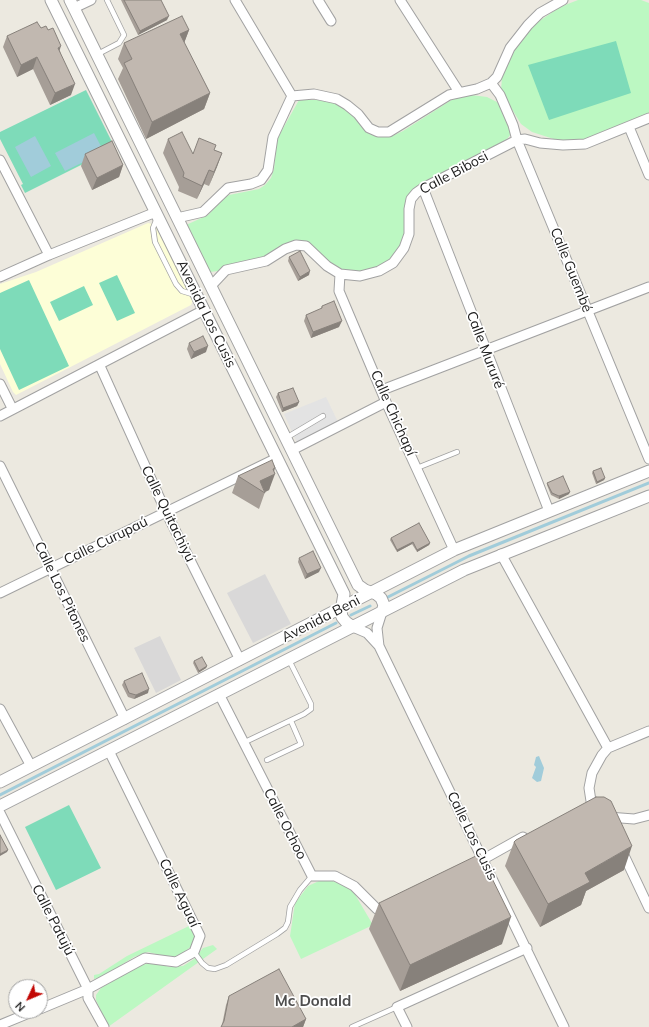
<!DOCTYPE html>
<html>
<head>
<meta charset="utf-8">
<style>
  body { margin:0 }
  #map { position:relative; width:649px; height:1027px; overflow:hidden; background:#ece9e0; font-family:Mulish,sans-serif }
  canvas { display:block }
  .north { position:absolute; left:8px; top:979px; width:40px; height:40px; box-sizing:border-box; background:#fff; border:1px solid #a4a4a4; border-radius:50%; rotate:226deg; font-size:11px; font-weight:700; line-height:16px; text-align:center; color:#1b1b1b }
  .north::after { content:''; display:block; margin:auto; width:14px; height:18px; background:#c20704; clip-path:polygon(50% 0,100% 100%,50% 72%,0 100%) }
</style>
</head>
<body>
<div id="map">
<canvas width="649" height="1027"></canvas>
<div class="north">N</div>
</div>
<script>
const c = document.querySelector('canvas').getContext('2d');
c.lineJoin = 'round';
function paint(path, color) { c.fillStyle = color; c.fill(path, 'evenodd'); }
const shape = rows => new Path2D(rows.map(r => 'M' + r).join(''));
function stroke(path, color, width, dash) { c.strokeStyle = color; c.lineWidth = width; c.lineCap = dash ? 'butt' : 'round'; c.setLineDash(dash || []); c.stroke(path); }
function drawText(font, color, halo, rows, align = 'center') {
  c.font = font + ' Mulish,sans-serif'; c.lineWidth = 3.5; c.setLineDash([]); c.textBaseline = 'middle'; c.strokeStyle = halo; c.fillStyle = color; for (const [text, x, y, turn = 0] of rows) {
    c.save(); c.translate(x, y); c.rotate((+turn || 0) * Math.PI / 180); c.textAlign = isNaN(turn) ? turn : align; if (halo) c.strokeText(text, 0, 0); c.fillText(text, 0, 0); c.restore();
  }
}
const residential = shape([
  [265,574,291,624,253,643,227,593],
  [160,636,181,680,156,693,134,648]
]);
const education = shape([
  [148,223,157,225,194,298,191,305,16,395,13,392,0,364,0,284,36,272]
]);
const park = shape([
  [578,0,641,0,649,3,649,114,585,141,560,141,532,132,521,124,501,91,502,76,504,68,514,50,532,26,560,7],
  [471,95,487,97,497,102,508,120,511,134,507,139,499,144,421,184,414,190,404,209,405,236,403,242,395,255,389,261,379,267,359,272,339,269,331,264,309,244,301,241,285,244,267,256,224,266,218,271,210,272,186,225,208,215,223,199,229,195,259,189,265,185,271,178,274,169,277,139,299,100,319,100,334,103,353,114,371,134,384,137,392,136,403,131,453,99],
  [330,880,343,885,353,891,373,925,301,959,290,936,295,903,308,886,319,881],
  [191,925,195,940,192,946,177,957,164,956,148,952,134,957,102,977,94,979,94,975,99,974,127,956],
  [213,945,217,949,108,1027,96,1000,96,995,101,988,140,965,153,963,170,967,183,966,194,959,203,948]
]);
const pitch = shape([
  [616,41,631,93,549,120,528,65],
  [86,90,115,148,25,193,21,185,23,184,0,139,0,132],
  [117,275,135,313,117,321,99,283],
  [29,280,69,366,19,390,0,349,0,293],
  [84,286,93,305,59,321,50,302],
  [69,805,101,868,56,890,25,827]
]);
const parking = shape([
  [326,397,338,422,297,443,284,414]
]);
const water = shape([
  [94,133,104,152,65,171,55,153],
  [35,136,51,166,31,177,15,147],
  [539,756,544,768,541,781,537,782,532,778,536,767,534,765,536,757]
]);
const stream = shape([
  [388,597,469,556,649,483],
  [351,615,370,606],
  [0,795,336,623]
]);
const service = shape([
  [96,55,119,43,124,35,107,0],
  [157,218,153,228,155,242,176,284,182,291,195,295],
  [286,438,323,416],
  [417,468,457,452],
  [243,743,304,714,311,709,311,704,289,660],
  [267,760,301,744,291,721],
  [194,952,202,963,208,968,215,969,226,965,277,934,285,928,288,922,290,907,300,890,312,876],
  [352,1027,397,1007]
]);
const minor = shape([
  [235,0,292,96],
  [318,0,331,21],
  [400,0,459,92],
  [74,8,91,0],
  [491,83,500,95,513,125,517,140,649,459],
  [629,127,649,175],
  [0,160,49,255],
  [423,188,549,511],
  [177,218,203,212,228,188,251,184,261,180,268,170,273,137,292,96,314,94,337,99,347,105,358,114,369,128,378,132,389,132,449,95,477,89,491,83,497,77,510,48,528,25,540,13,563,0],
  [340,274,339,291,386,402,454,550],
  [0,277,49,255,156,212],
  [211,286,226,270,266,261,285,249,296,245,306,246,327,266,340,274,360,276,379,271,393,263,404,248,409,234,409,209,411,199,416,193,423,188,517,140,525,139,540,143,563,145,585,144,649,118],
  [100,366,166,512,240,660],
  [0,384,12,408],
  [382,390,649,287],
  [0,416,204,310],
  [292,450,386,402],
  [0,466,125,719],
  [501,554,608,748],
  [0,593,277,458],
  [353,627,367,633,379,646,564,1027],
  [379,646,377,628,382,612],
  [219,694,312,876,335,876,354,886,377,909,388,910],
  [0,709,31,766],
  [597,808,591,801,589,788,592,773,602,755,608,748,649,731],
  [0,813,88,989,88,998,104,1027],
  [608,817,634,819,649,815],
  [622,851,649,908],
  [473,865,523,837],
  [40,1009,88,989,145,958,176,962,194,952,200,936,109,751],
  [0,1025,34,1011],
  [407,1027,397,1007,527,948]
]);
const tertiary = shape([
  [51,0,344,594,341,611,342,617,346,622,353,627],
  [70,0,358,585,365,590,376,594,381,598,384,605,382,612],
  [0,782,454,550,649,471],
  [0,806,464,570,649,496]
]);
const wall = shape([
  [121,0,161,0,167,20,138,35],
  [41,28,60,51,71,95,50,105,33,69,17,77,3,47,7,36],
  [189,30,184,43,210,93,204,109,146,139,118,79,123,68,118,59,124,43],
  [168,139,193,154,214,150,222,153,209,186,204,184,197,199,178,191,179,187,163,153],
  [85,154,123,165,119,177,92,190,81,166],
  [289,257,309,275,298,281,288,261],
  [322,306,339,327,311,338,304,321,306,315,321,309],
  [189,343,206,352,191,359,187,349],
  [278,393,299,402,297,406,282,412,276,397],
  [593,471,605,478,604,480,596,484,592,473],
  [274,472,269,490,265,492,259,509,232,493,238,476],
  [547,483,569,494,559,499,551,495,547,485],
  [391,538,430,543,429,545,417,552,412,544,397,552,390,540],
  [299,558,319,572,305,579,298,562],
  [194,661,207,666,206,668,198,673,193,663],
  [124,681,148,693,134,699,128,697,122,685],
  [514,842,624,870,586,891,581,905,540,927,505,866],
  [379,903,502,944,400,991,369,929],
  [229,996,306,1019,303,1027,221,1027,222,1025,226,1005]
]);
const shadedWall = shape([
  [169,16,167,20,138,35,140,31],
  [189,30,183,46,180,34],
  [61,46,57,58,58,48],
  [37,57,33,69,17,77,21,65],
  [75,84,71,95,50,105,55,93],
  [210,93,204,109,146,139,152,122],
  [222,153,217,167,209,186,214,172],
  [123,165,119,177,92,190,97,178],
  [209,170,204,184,197,199,202,186],
  [310,271,309,275,298,281,300,277],
  [342,321,339,327,311,338,313,332],
  [208,346,206,352,191,359,194,352],
  [299,402,297,406,282,412,283,408],
  [275,468,273,475,275,474,269,490,265,492,260,481,273,469],
  [605,478,604,480,596,484,597,482],
  [570,492,569,494,559,499,559,496],
  [413,542,412,544,397,552,397,550],
  [430,543,429,545,417,552,417,550],
  [321,568,319,572,305,579,307,574],
  [207,666,206,668,198,673,199,671],
  [149,689,148,693,134,699,136,695],
  [632,846,624,870,586,891,581,905,540,927,548,904,585,873],
  [8,850,7,852,0,856,0,854],
  [511,917,502,944,400,991,410,965],
  [306,1019,303,1027,292,1027]
]);
const building = shape([
  [124,0,161,0,169,16,140,31,124,0],
  [182,16,189,30,180,34,210,93,152,122,124,63,132,59,124,43,182,16],
  [37,22,41,28,46,26,48,30,53,28,61,46,58,48,75,84,55,93,37,57,21,65,7,36,37,22],
  [182,132,193,154,199,138,216,145,214,150,222,153,214,172,209,170,202,186,183,177,184,173,168,139,182,132],
  [112,141,123,165,97,178,85,154,112,141],
  [300,251,310,271,300,277,289,257,300,251],
  [334,301,342,321,313,332,306,315,322,308,322,306,334,301],
  [203,336,208,346,194,352,189,343,203,336],
  [293,388,299,402,283,408,278,393,293,388],
  [272,460,275,468,273,469,275,474,260,481,265,493,238,476,272,460],
  [601,468,605,478,597,482,593,471,601,468],
  [563,476,570,492,559,496,552,493,547,483,563,476],
  [419,523,430,543,417,550,413,542,397,550,391,538,419,523],
  [313,551,321,568,307,574,299,558,313,551],
  [202,657,207,666,199,671,194,661,202,657],
  [142,673,149,689,136,695,129,693,124,681,142,673],
  [596,797,604,797,611,801,632,846,585,873,590,882,548,904,514,842,516,840,596,797],
  [0,835,8,850,0,854,0,835],
  [480,854,511,917,410,965,379,903,480,854],
  [279,969,306,1019,292,1027,221,1027,224,1021,229,996,279,969]
]);
const streetNames = [
  ["Calle Bibosi",454,173,-28],
  ["Calle Guembé",571,270,68],
  ["Avenida Los Cusis",206,314,64],
  ["Calle Mururé",485,350,69],
  ["Calle Chichapí",393,413,66],
  ["Calle Quitachiyú",168,514,64],
  ["Calle Curupaú",106,541,-26],
  ["Calle Los Pitones",62,592,64],
  ["Avenida Beni",321,619,-27],
  ["Calle Ochoo",285,824,63],
  ["Calle Los Cusis",472,836,64],
  ["Calle Aguaí",179,893,64],
  ["Calle Patujú",53,920,63]
];
const neighbourhoodNames = [
  ["Mc Donald",313,1001]
];
paint(residential, '#d9d8d8');
paint(education, '#fdfed7');
paint(park, '#bcf8c2');
paint(pitch, '#7edbb9');
paint(parking, '#e3e3e3');
paint(water, '#a1ccda');
stroke(stream, '#a1ccda', 3);
stroke(service, '#a2a2a2', 6);
stroke(minor, '#a2a2a2', 11);
stroke(tertiary, '#a2a2a2', 13);
stroke(service, '#fff', 4.5);
stroke(minor, '#fff', 9);
stroke(tertiary, '#fff', 11);
paint(wall, '#a69e97');
paint(shadedWall, '#87817b');
paint(building, '#c1b8b0');
stroke(building, '#87817b', 1);
drawText('14px', '#1b1b1b', '#fff', streetNames);
drawText('bold 15px', '#4e4e4e', '#fff', neighbourhoodNames);
</script>
</body>
</html>
